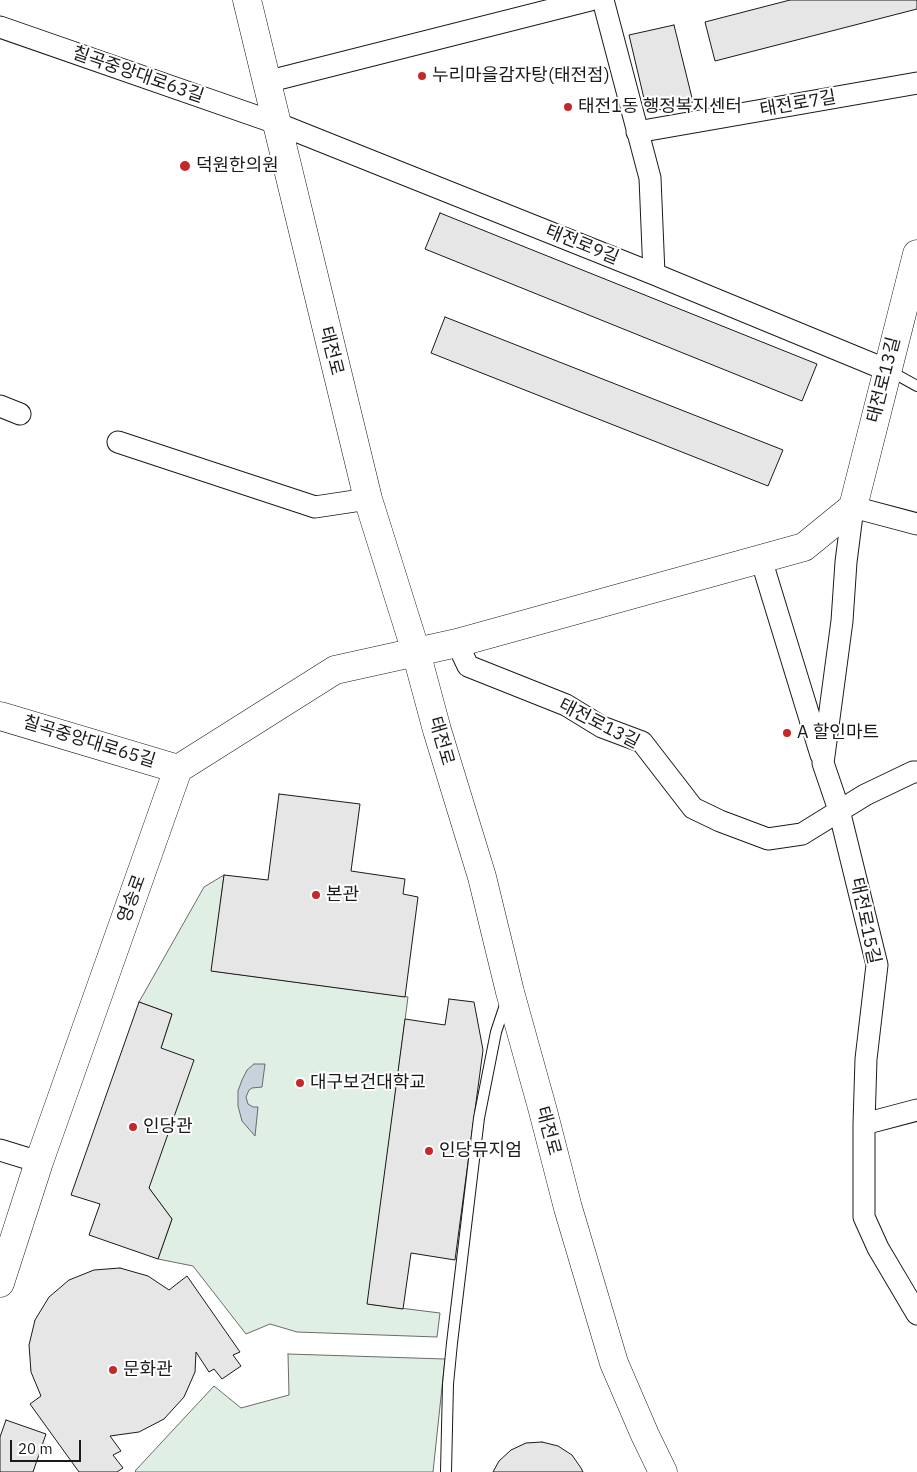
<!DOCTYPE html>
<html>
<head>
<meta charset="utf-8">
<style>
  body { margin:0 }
  #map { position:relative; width:917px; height:1472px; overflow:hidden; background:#fff; font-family:"IBM Plex Sans",sans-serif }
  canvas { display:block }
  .scale { position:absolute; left:10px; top:1440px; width:71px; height:22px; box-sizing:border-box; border:2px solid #1a1a1a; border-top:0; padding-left:6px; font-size:15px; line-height:18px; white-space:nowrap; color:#1a1a1a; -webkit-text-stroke:4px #fff; paint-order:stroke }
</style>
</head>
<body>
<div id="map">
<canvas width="917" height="1472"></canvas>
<div class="scale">20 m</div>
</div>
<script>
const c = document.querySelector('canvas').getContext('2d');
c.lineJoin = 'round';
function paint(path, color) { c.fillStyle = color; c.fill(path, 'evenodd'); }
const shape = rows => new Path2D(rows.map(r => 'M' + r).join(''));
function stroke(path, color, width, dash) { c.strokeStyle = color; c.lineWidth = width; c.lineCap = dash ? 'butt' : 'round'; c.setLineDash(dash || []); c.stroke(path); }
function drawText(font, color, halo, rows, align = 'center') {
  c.font = font + ' "IBM Plex Sans","Noto Sans KR",sans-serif'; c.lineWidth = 4; c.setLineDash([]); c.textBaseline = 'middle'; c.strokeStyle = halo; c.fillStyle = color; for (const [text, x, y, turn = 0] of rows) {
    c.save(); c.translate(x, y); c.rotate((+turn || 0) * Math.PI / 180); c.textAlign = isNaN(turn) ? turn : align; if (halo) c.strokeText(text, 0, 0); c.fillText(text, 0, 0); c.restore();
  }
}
const green = shape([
  [224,875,212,971,408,997,368,1304,440,1313,437,1337,297,1332,270,1324,246,1334,193,1266,158,1259,172,1219,149,1188,161,1048,172,1014,139,1002,204,887,224,875],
  [288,1354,445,1359,433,1472,136,1472,135,1471,214,1386,241,1408,289,1395,288,1354]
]);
const water = shape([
  [254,1064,265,1064,262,1087,252,1088,249,1090,246,1097,248,1104,253,1107,258,1107,255,1136,242,1121,238,1106,238,1091,242,1080,247,1070,254,1064]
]);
const building = shape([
  [790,0,917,0,917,9,715,61,705,22,790,0],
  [674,25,693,102,654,111,653,105,646,107,629,35,674,25],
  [440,213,817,364,802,401,425,249,440,213],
  [445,317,783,450,768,486,431,353,445,317],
  [279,794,360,804,351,871,405,879,403,894,418,897,405,997,211,971,224,875,268,880,279,794],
  [449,999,474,1002,483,1050,455,1260,411,1253,403,1309,367,1304,405,1019,445,1025,449,999],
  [139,1002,172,1014,161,1048,194,1060,149,1188,172,1219,158,1259,89,1235,100,1204,71,1195,139,1002],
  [120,1268,148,1276,169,1290,187,1276,240,1352,233,1355,241,1366,222,1379,214,1369,209,1372,196,1352,195,1372,184,1397,164,1419,139,1432,110,1436,121,1451,113,1455,123,1468,117,1472,79,1472,30,1404,41,1396,31,1372,29,1345,35,1320,49,1297,69,1280,94,1270,120,1268],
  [6,1420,46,1434,33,1472,0,1472,0,1437,6,1420],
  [542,1442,558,1446,572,1455,581,1468,583,1472,493,1472,499,1461,511,1450,526,1443,542,1442]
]);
const lane = shape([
  [890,371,917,386],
  [446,1472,448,1384,452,1343,479,1118,496,1032,506,1002]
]);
const street = shape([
  [603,0,650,178,654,274],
  [0,27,276,123,654,274,887,370],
  [266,82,590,0],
  [637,132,917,83],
  [0,406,20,414],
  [118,442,315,507,368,499],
  [917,524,853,507,846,562,842,621,823,763,839,810,877,965,866,1059,864,1124,864,1217,878,1248,917,1314],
  [761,559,821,755],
  [457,643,468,666,566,705,602,727,642,742,693,808,720,821,768,839,802,834,865,795,913,772,917,772],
  [864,1124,917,1110],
  [0,1150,39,1162]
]);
const secondary = shape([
  [0,716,178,769],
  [0,1283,39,1162,178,769,335,670,457,643,804,547,853,507,917,254]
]);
const primary = shape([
  [247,0,368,499,416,652,437,730,482,877,510,992,543,1111,568,1208,614,1363,645,1435,663,1472]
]);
const markers = [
  [422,76,5,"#c62828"],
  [568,107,5,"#c62828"],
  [185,166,6,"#c62828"],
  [787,733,5,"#c62828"],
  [316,895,5,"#c62828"],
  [300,1083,5,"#c62828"],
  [133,1127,5,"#c62828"],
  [429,1151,5,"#c62828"],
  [113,1370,5,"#c62828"]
];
const streetNames = [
  ["칠곡중앙대로63길",138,75,19],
  ["태전로7길",798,104,-10],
  ["태전로9길",582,245,22],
  ["태전로",331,351,76],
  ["태전로13길",884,380,-76],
  ["태전로13길",599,724,27],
  ["태전로",441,741,74],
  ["칠곡중앙대로65길",89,742,17],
  ["영송로",132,899,-70],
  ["태전로15길",865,921,78],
  ["태전로",548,1131,75]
];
const poiNames = [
  ["누리마을감자탕(태전점)",432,76],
  ["태전1동 행정복지센터",578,107],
  ["덕원한의원",196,166],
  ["A 할인마트",797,733],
  ["본관",326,895],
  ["대구보건대학교",310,1083],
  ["인당관",143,1127],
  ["인당뮤지엄",439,1151],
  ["문화관",123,1370]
];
paint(green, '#e0efe3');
stroke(green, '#6a6a6a', 1);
paint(water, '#c6d2dc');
stroke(water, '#6a6a6a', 1);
paint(building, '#e6e6e6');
stroke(building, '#1a1a1a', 1);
stroke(lane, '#1a1a1a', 12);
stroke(street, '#1a1a1a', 23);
stroke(secondary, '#1a1a1a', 29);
stroke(primary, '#1a1a1a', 29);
stroke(lane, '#fff', 10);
stroke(street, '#fff', 21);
stroke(secondary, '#fff', 28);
stroke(primary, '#fff', 28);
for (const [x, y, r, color] of markers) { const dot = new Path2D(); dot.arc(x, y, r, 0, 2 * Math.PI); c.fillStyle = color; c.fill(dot); stroke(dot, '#fff', 2); }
drawText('18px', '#1a1a1a', '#fff', streetNames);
drawText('18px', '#1a1a1a', '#fff', poiNames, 'left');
</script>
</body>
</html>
